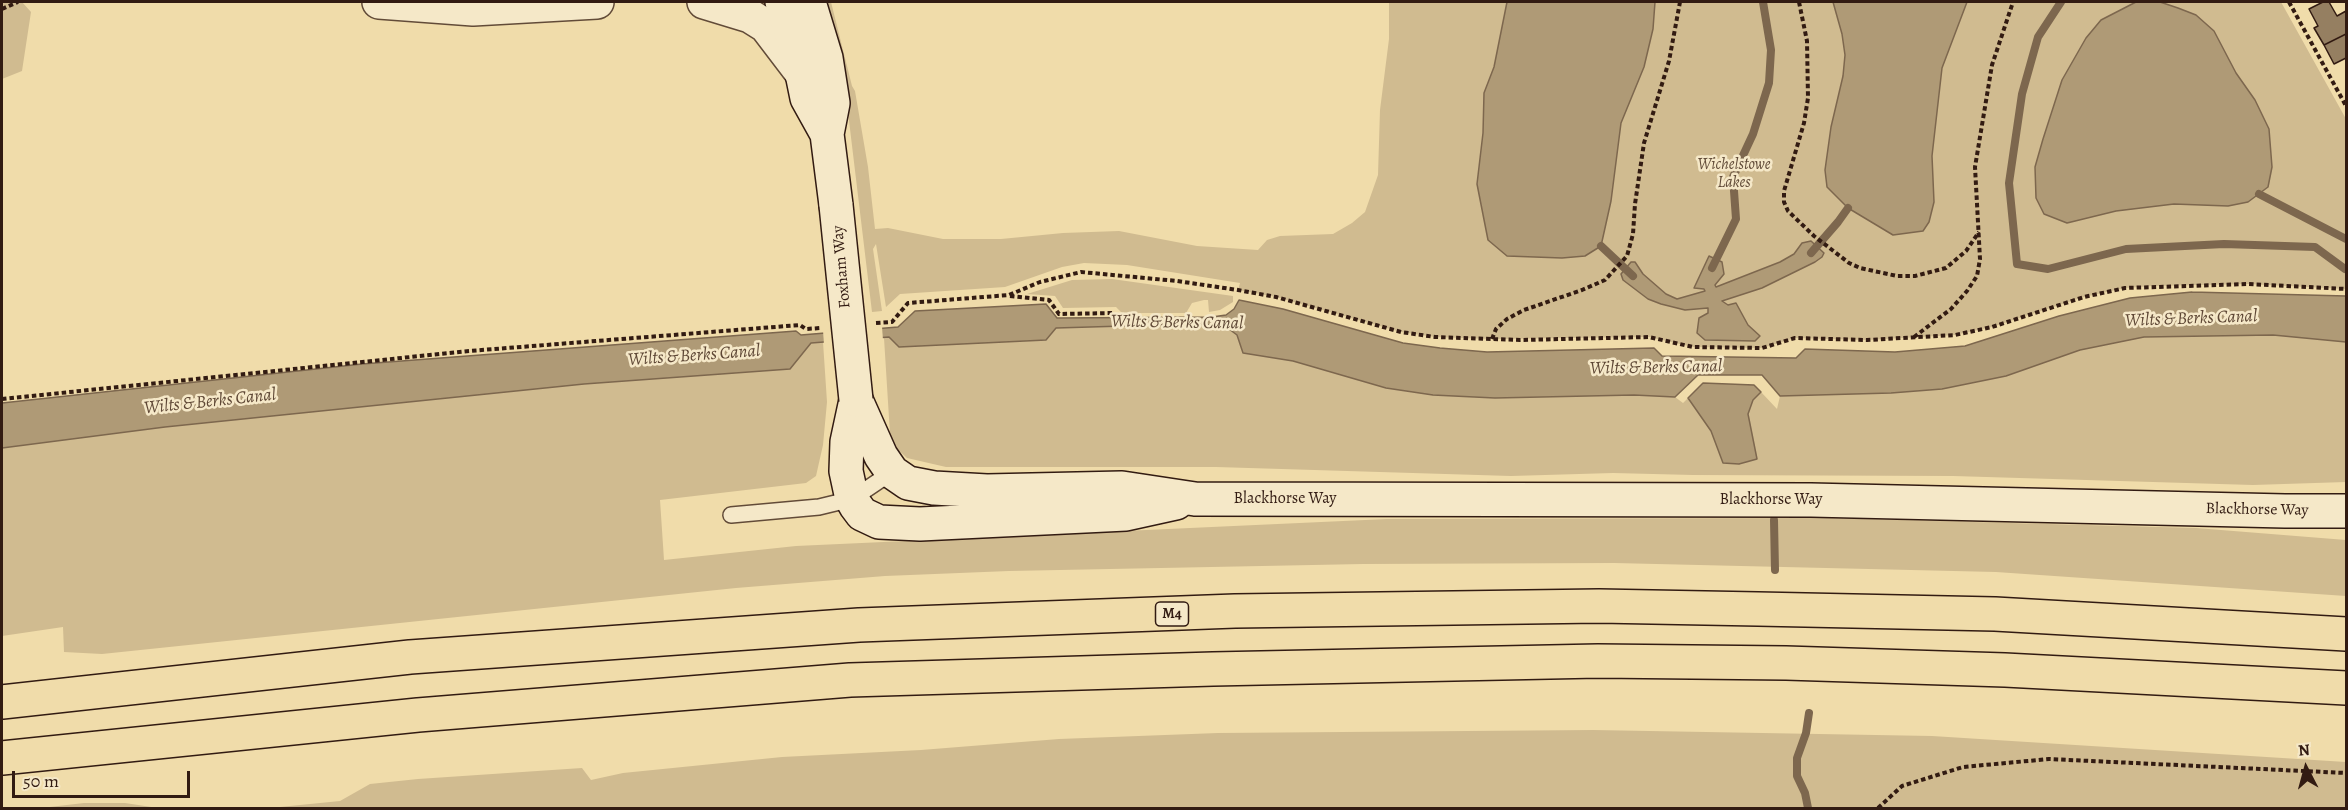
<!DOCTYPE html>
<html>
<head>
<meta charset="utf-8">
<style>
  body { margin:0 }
  #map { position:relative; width:2348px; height:810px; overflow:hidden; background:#f0dcaa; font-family:Alegreya,serif }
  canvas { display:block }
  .frame { position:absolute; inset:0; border:3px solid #321b12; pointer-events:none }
  .north { position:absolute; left:2276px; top:738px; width:60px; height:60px; -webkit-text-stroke:4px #f5e8c8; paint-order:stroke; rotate:354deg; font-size:16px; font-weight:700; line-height:24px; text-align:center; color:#321b12 }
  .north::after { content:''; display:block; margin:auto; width:21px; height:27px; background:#321b12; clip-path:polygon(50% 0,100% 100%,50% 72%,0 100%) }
  .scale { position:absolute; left:12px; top:771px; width:178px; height:27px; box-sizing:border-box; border:3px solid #321b12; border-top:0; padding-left:8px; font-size:18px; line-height:21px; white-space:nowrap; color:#321b12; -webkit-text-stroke:4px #f5e8c8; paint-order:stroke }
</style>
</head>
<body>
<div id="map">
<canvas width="2348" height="810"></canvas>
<div class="frame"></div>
<div class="north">N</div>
<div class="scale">50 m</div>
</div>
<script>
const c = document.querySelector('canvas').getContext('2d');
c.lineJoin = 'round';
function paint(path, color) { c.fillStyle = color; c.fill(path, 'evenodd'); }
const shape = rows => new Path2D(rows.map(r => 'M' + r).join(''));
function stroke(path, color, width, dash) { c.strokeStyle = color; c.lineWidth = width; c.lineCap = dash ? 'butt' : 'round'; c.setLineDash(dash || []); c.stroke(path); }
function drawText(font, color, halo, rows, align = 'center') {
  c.font = font + ' Alegreya,serif'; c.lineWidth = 5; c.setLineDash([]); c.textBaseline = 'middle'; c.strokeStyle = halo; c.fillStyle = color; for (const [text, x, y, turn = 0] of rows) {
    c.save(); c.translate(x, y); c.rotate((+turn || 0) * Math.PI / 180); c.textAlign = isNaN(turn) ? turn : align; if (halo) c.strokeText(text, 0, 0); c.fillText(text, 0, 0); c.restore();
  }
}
const green = shape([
  [2,2,22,2,31,12,22,71,2,79],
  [822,2,831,2,852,86,855,91,868,167,875,229,888,228,943,239,1001,239,1063,233,1119,231,1197,246,1258,250,1267,240,1280,236,1333,234,1352,223,1365,212,1378,175,1380,110,1389,39,1389,2,2281,2,2346,119,2346,289,2248,284,2153,286,2125,288,2084,297,1992,327,1955,335,1867,340,1795,338,1762,348,1693,347,1649,337,1492,339,1435,337,1401,332,1276,297,1238,290,1240,283,1127,265,1084,263,1062,267,1005,287,900,294,886,307,876,244,873,249,882,311,872,312,847,104],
  [1112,279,1233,296,1233,302,1220,310,1209,312,1208,300,1204,300,1192,303,1186,313,1122,313,1116,307,1063,308,1055,296,1027,294,1072,280],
  [1192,324,1225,326,1237,335,1243,353,1293,361,1386,388,1433,395,1495,398,1634,395,1675,397,1683,403,1688,398,1711,431,1723,463,1739,464,1757,459,1748,414,1753,400,1761,392,1777,409,1780,396,1792,394,1891,393,1942,389,2080,350,2144,337,2273,335,2346,342,2346,482,2253,485,1953,476,1693,475,1613,473,1511,476,1216,467,946,467,907,458,893,445,890,434,884,338,889,337,899,347,1046,340,1056,328],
  [823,342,827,402,823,445,816,476,806,483,660,500,664,560,796,546,1387,519,1826,518,2196,528,2346,540,2346,596,1996,572,1614,563,1363,564,1009,571,885,576,736,588,102,654,64,652,63,627,2,636,2,448,165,427,584,384,789,369,811,343],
  [1593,730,1932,736,2346,762,2346,808,270,808,340,801,370,784,418,779,582,768,591,780,623,773,782,757,921,750,1059,739,1218,733],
  [84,803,125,803,158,808,41,808]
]);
const water = shape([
  [1507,2,1655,2,1653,29,1644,67,1621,123,1611,201,1601,246,1585,256,1562,258,1507,256,1488,240,1477,184,1483,133,1484,93,1494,67,1507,2],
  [1833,2,1967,2,1942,68,1932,156,1934,202,1929,222,1923,231,1893,235,1848,208,1827,187,1825,170,1831,127,1843,76,1845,55,1842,34,1833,2],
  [2136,2,2160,2,2178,8,2196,15,2214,31,2236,73,2255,100,2269,129,2272,167,2268,187,2248,202,2228,206,2174,204,2116,211,2067,223,2044,214,2036,198,2035,167,2043,139,2062,80,2086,38,2101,20,2136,2],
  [1811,241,1824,253,1822,257,1815,262,1762,288,1722,301,1728,305,1736,303,1748,325,1760,336,1755,341,1705,340,1697,333,1699,318,1708,313,1708,308,1685,310,1661,304,1648,299,1623,280,1621,274,1631,262,1635,262,1643,274,1666,294,1677,299,1705,291,1704,289,1694,288,1709,256,1722,262,1724,274,1715,285,1716,287,1780,262,1794,254,1802,243,1811,241],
  [2192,292,2346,296,2346,342,2273,335,2144,337,2080,350,2006,376,1942,389,1891,393,1780,396,1762,375,1698,375,1675,397,1634,395,1495,398,1433,395,1386,388,1293,361,1243,353,1237,335,1225,326,1192,324,1056,328,1046,340,899,347,889,337,811,343,790,369,584,384,165,427,2,448,2,403,362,364,796,331,801,335,898,327,915,311,1046,304,1057,318,1212,317,1226,315,1234,309,1239,300,1283,309,1403,343,1440,348,1487,352,1654,348,1662,356,1796,358,1805,349,1895,352,1965,346,2059,316,2130,298,2192,292],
  [1703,383,1754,385,1761,392,1753,400,1748,414,1757,459,1739,464,1723,463,1711,431,1688,398,1703,383]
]);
const pier = shape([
  [882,326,883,341,824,345,823,330]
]);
const stream = shape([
  [2061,2,2038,37,2022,94,2009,183,2017,264,2048,269,2126,249,2224,244,2315,247,2345,269],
  [2259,194,2346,239],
  [1601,246,1633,276],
  [1811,253,1838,222,1848,208],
  [1712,268,1736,219,1733,177,1753,134,1769,83,1771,50,1763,2],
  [1774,520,1775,570],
  [1808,808,1805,793,1797,776,1797,758,1806,733,1809,713]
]);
const building = shape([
  [2323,2,2329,2,2337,16,2346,11,2346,34,2324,45,2314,28,2318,26,2309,9,2323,2],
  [2346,34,2346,58,2334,64,2324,45,2346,34]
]);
const path = shape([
  [1799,2,1807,41,1808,98,1804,123,1784,191,1784,202,1788,211,1814,236,1849,263,1860,268,1897,276,1915,276,1946,268,1966,251,1979,232],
  [2289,2,2346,106],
  [2,9,18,2],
  [1010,296,1049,300,1059,314,1114,313],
  [876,323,892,322,908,303,1009,295,1040,282,1081,272,1177,281,1238,290,1276,297,1401,332,1435,337,1520,340,1649,337,1693,347,1762,348,1795,338,1867,340,1955,335,1992,327,2084,297,2125,288,2248,284,2346,289],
  [1914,337,1951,309,1967,291,1977,276,1980,259,1975,167,1992,65,2013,2],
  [1492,339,1496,329,1507,319,1524,310,1582,290,1605,280,1627,256,1633,234,1635,204,1644,143,1669,61,1680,2],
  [2,399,469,351,800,325,806,329,821,328],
  [1878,808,1902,786,1963,767,2049,759,2346,773]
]);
const service = shape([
  [731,515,819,507,852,499,892,472]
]);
const tertiary = shape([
  [379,2,473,9,597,2],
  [704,2,750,16,766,26,801,72]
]);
const secondary = shape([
  [782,2,798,54,807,98,827,134],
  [809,2,826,58,833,103,827,134,836,205],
  [856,400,881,456,892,472,908,483,934,488,987,491,1122,488,1195,499,1811,500,2285,511,2346,511],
  [856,400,847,442,846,471,852,499,856,506,862,514,879,522,920,524,1126,514,1176,503]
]);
const motorway = shape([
  [2,702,410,657,859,625,1235,611,1599,606,1758,609,1995,614,2346,634],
  [2,758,418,715,850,680,1213,669,1598,661,1786,663,2005,670,2346,688]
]);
const secondaryBridge = shape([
  [836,205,856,400]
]);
const shields = [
  [1172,614,33]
];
const shieldNames = [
  ["M4",1172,614]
];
const parkNames = [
  ["Wichelstowe",1734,165],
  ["Lakes",1734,183]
];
const streetNames = [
  ["Foxham Way",842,267,-95],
  ["Blackhorse Way",1285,499],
  ["Blackhorse Way",1771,500],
  ["Blackhorse Way",2257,510,1]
];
const waterNames = [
  ["Wilts & Berks Canal",2191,319,-2],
  ["Wilts & Berks Canal",1177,323,1],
  ["Wilts & Berks Canal",694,356,-4],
  ["Wilts & Berks Canal",1656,368,-1],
  ["Wilts & Berks Canal",210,402,-6]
];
paint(green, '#d0bb90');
paint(water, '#af9a76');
stroke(water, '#7d674e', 1.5);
paint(pier, '#f0dcaa');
stroke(stream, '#7d674e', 8);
paint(building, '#957f61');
stroke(building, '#321b12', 1.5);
stroke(service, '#624b38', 18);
stroke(tertiary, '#624b38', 36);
stroke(secondary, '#321b12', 36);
stroke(motorway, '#321b12', 36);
stroke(path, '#321b12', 4, [4.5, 3]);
stroke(service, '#f5e8c8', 15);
stroke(tertiary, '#f5e8c8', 33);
stroke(secondary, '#f5e8c8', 33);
stroke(motorway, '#f0dcaa', 33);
stroke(secondaryBridge, '#321b12', 36, []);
stroke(secondaryBridge, '#f5e8c8', 33);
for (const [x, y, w] of shields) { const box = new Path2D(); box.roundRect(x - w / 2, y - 12, w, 24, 4.5); c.fillStyle = '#f5e8c8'; c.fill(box); stroke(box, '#321b12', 1.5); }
drawText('bold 15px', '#321b12', null, shieldNames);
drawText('italic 16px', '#614b38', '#f5e8c8', parkNames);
drawText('16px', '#321b12', '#f5e8c8', streetNames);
drawText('italic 18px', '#5e4735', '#f5e8c8', waterNames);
</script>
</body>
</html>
